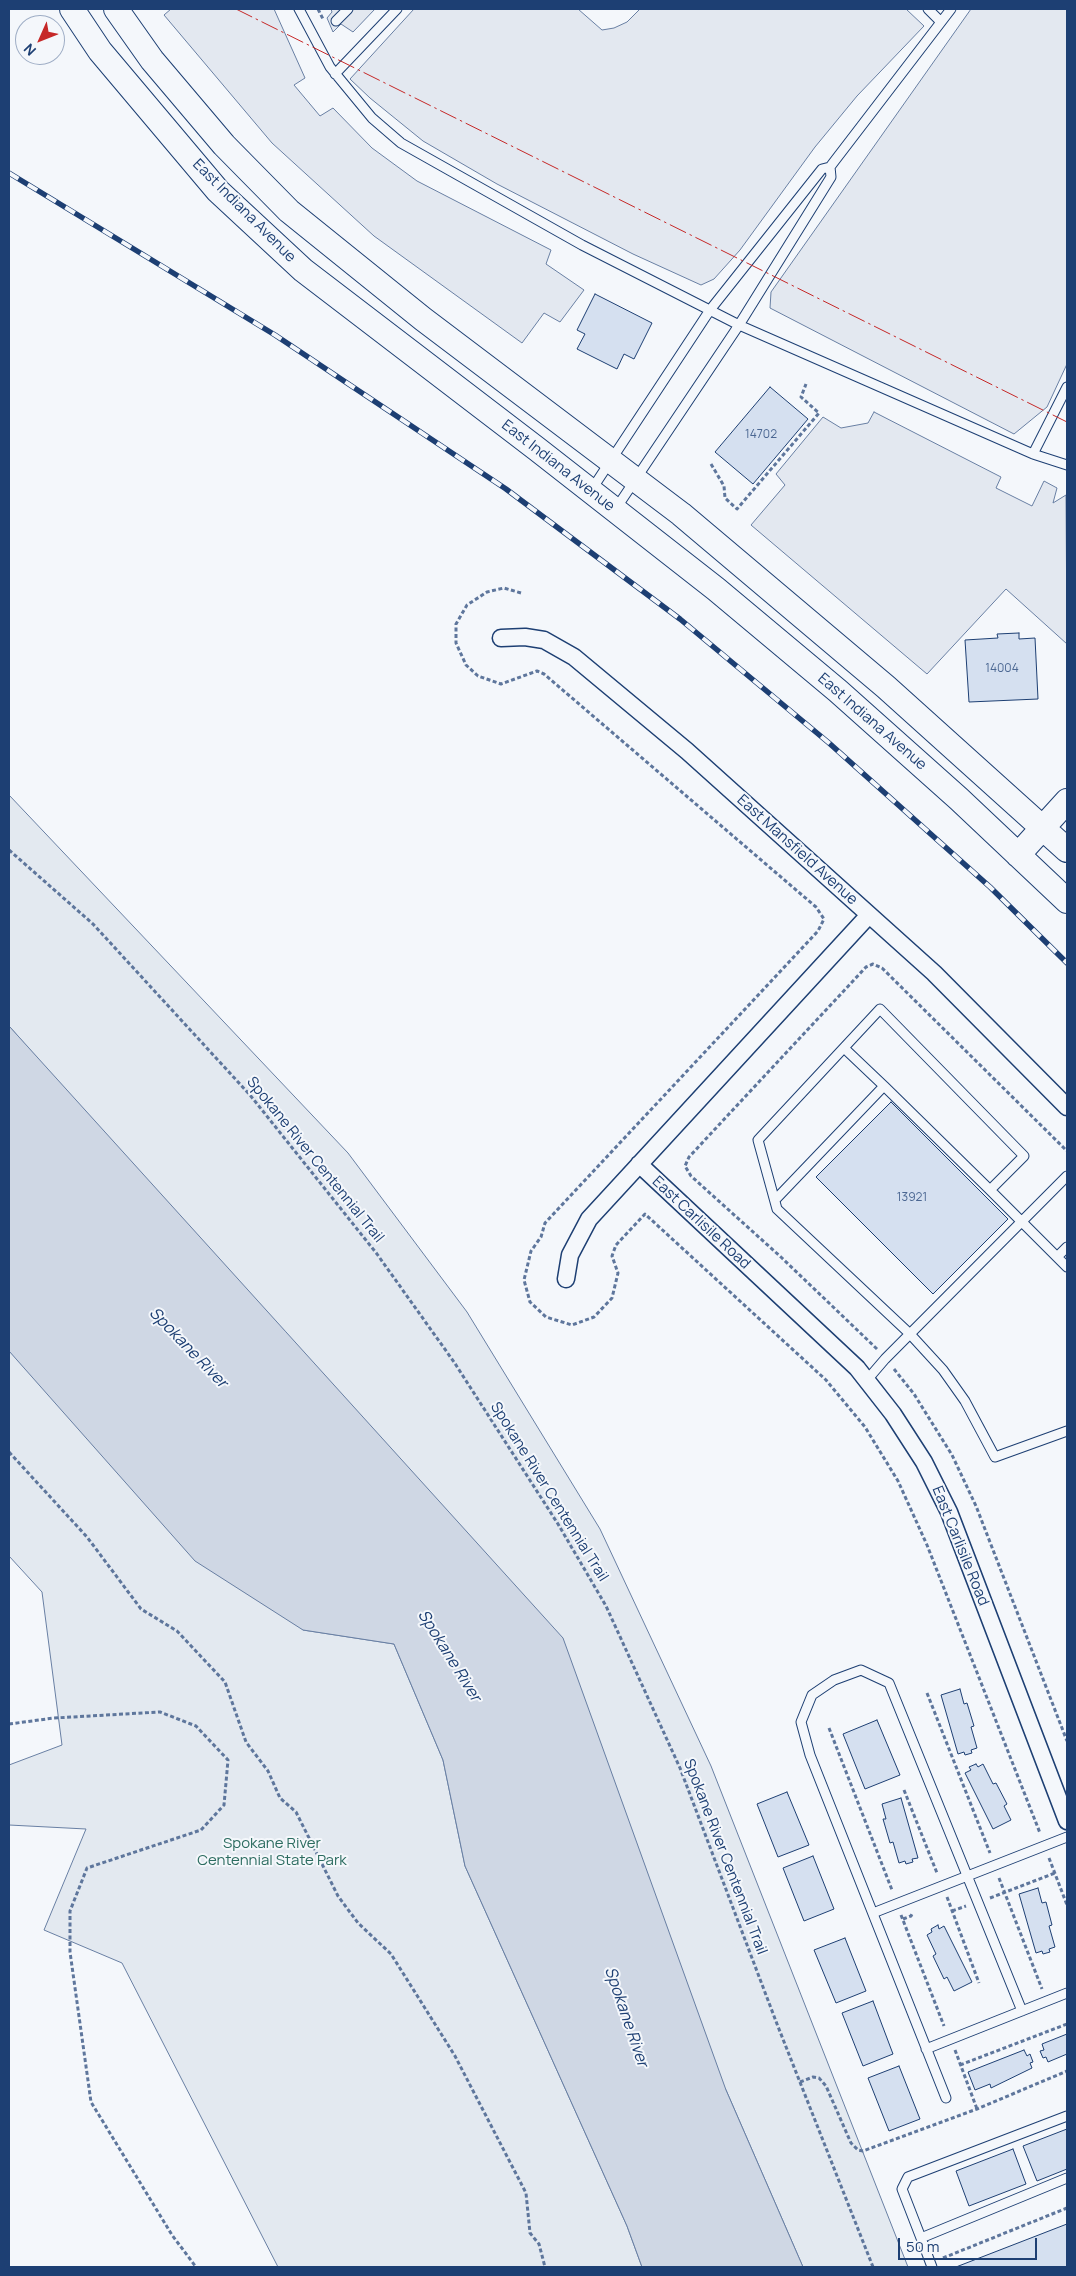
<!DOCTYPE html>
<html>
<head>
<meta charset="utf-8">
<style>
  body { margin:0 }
  #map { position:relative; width:1076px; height:2276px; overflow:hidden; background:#f4f7fb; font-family:Manrope,sans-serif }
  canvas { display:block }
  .frame { position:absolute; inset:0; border:10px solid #1d3f73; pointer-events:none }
  .north { position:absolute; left:15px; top:15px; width:50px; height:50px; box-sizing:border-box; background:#f4f7fb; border:1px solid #9eadc5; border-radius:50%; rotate:226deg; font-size:14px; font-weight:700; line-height:20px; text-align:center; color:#1d3f73 }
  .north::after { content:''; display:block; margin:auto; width:18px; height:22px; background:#c62828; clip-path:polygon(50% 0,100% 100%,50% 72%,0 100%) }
  .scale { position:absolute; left:898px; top:2238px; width:139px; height:22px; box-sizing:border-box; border:2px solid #1d3f73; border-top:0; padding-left:6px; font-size:15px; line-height:18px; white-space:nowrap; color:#1d3f73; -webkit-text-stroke:4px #f4f7fb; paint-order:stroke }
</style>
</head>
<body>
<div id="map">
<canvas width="1076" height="2276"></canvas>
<div class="frame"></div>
<div class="north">N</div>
<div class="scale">50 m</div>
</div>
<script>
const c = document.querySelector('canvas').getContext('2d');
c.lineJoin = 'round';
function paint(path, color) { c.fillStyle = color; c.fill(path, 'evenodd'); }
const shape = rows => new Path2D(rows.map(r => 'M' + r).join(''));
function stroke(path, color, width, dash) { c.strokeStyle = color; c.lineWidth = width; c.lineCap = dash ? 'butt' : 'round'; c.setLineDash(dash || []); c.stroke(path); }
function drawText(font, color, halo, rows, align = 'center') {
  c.font = font + ' Manrope,sans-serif'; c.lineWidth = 4; c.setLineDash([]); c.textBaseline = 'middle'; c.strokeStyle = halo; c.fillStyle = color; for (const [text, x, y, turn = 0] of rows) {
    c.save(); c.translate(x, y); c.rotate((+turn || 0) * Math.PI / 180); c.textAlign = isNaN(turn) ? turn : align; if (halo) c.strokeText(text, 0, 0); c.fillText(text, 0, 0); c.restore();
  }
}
const green = shape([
  [9,795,348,1153,467,1312,600,1529,711,1766,908,2267,803,2267,726,2090,38,1059,9,1026,9,795],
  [9,1351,303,1630,394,1644,443,1760,465,1866,627,2226,642,2267,278,2267,122,1963,44,1930,86,1829,9,1825,9,1765,62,1745,42,1592,9,1556,9,1351]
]);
const parking = shape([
  [171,9,274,9,305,78,294,85,320,116,333,108,372,148,417,181,551,250,546,264,584,290,560,322,544,313,522,343,374,236,272,143,164,15,171,9],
  [331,9,375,9,353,32,341,24,333,32,327,18,332,12,331,9],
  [414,9,578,9,602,30,614,28,627,22,640,9,906,9,924,26,857,96,815,147,740,250,714,279,701,285,633,254,497,184,423,141,370,98,350,79,414,9],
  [971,9,1067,9,1067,364,1047,407,1014,434,770,308,771,292,971,9],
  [874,412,1001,477,996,488,1032,506,1044,481,1057,488,1053,503,1066,495,1067,644,1006,589,927,674,751,525,785,485,776,474,823,417,841,428,868,423,874,412]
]);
const water = shape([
  [9,1026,563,1638,726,2090,803,2267,642,2267,627,2226,465,1866,443,1760,394,1644,303,1630,195,1561,9,1351,9,1026]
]);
const building = shape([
  [595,294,652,323,634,359,624,354,617,369,577,349,585,334,577,330,595,294],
  [770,387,808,419,753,484,715,452,770,387],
  [1019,633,1019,639,1035,638,1038,699,969,702,965,640,998,638,997,634,1019,633],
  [891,1102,1008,1219,933,1294,816,1177,891,1102],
  [960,1689,964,1704,967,1703,974,1726,971,1727,977,1748,971,1750,972,1753,965,1755,964,1752,958,1754,941,1695,960,1689],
  [877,1720,900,1775,865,1789,843,1734,877,1720],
  [976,1764,978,1767,983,1764,993,1784,996,1783,1007,1804,1004,1806,1011,1820,993,1829,965,1773,971,1770,969,1767,976,1764],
  [787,1792,809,1845,778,1857,757,1804,787,1792],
  [901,1798,918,1858,912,1859,913,1862,906,1864,905,1861,899,1863,893,1842,890,1843,883,1819,886,1819,882,1804,901,1798],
  [813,1856,834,1909,804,1921,783,1868,813,1856],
  [1038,1888,1042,1903,1046,1902,1052,1925,1049,1926,1055,1947,1049,1949,1050,1952,1043,1954,1042,1951,1036,1953,1019,1894,1038,1888],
  [938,1925,939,1929,944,1926,972,1982,954,1991,947,1977,944,1979,933,1956,936,1954,927,1935,932,1932,931,1929,938,1925],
  [845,1938,866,1991,836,2003,814,1950,845,1938],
  [873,2001,893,2054,863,2066,842,2013,873,2001],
  [1067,2034,1067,2054,1048,2062,1046,2057,1043,2058,1040,2051,1044,2050,1042,2044,1067,2034],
  [1024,2050,1027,2056,1030,2054,1033,2062,1030,2063,1032,2068,991,2088,990,2084,975,2090,968,2072,1024,2050],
  [899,2066,920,2119,889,2131,868,2078,899,2066],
  [1067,2129,1067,2169,1037,2181,1023,2146,1067,2129],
  [1013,2149,1026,2184,969,2206,956,2171,1013,2149],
  [1067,2224,1067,2267,956,2267,1067,2224]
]);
const path = shape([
  [318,9,323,19],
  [711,464,724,486,725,498,737,509,819,413,801,397,806,384],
  [521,593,504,588,487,592,467,605,456,624,456,643,466,665,478,676,501,684,537,671,544,674,816,907,824,919,818,931,545,1223,541,1237,531,1251,524,1280,530,1302,546,1317,572,1325,594,1317,612,1298,618,1273,612,1256,616,1245,645,1214,826,1380,865,1427,898,1481,927,1545,1040,1833],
  [9,850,93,924,250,1095,377,1254,454,1362,558,1524,606,1606,680,1768,777,2024,873,2267],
  [877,1349,782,1258,691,1176,685,1166,689,1157,866,967,873,964,882,968,1067,1151],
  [894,1369,914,1394,952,1455,976,1506,1067,1741],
  [9,1452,87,1537,141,1609,177,1631,225,1682,246,1742,268,1771,280,1798,296,1812,338,1896,358,1923,391,1954,455,2056,526,2193,530,2233,539,2244,545,2267],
  [927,1693,990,1853],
  [9,1724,54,1718,160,1712,196,1726,228,1760,224,1805,201,1830,87,1868,70,1911,70,1952,91,2102,172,2235,196,2267],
  [829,1728,892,1890],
  [904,1790,937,1873],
  [1049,1858,1067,1905],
  [999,1878,1042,1989],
  [947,1897,979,1983],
  [990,1898,1055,1873],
  [952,1911,966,1906],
  [901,1915,944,2026],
  [903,1919,911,1916,913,1912],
  [955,2050,977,2109],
  [960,2065,1067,2024],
  [800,2082,813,2077,819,2078,826,2086,851,2143,858,2150,863,2151,977,2109,1067,2071],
  [943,2258,1067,2208]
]);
const service = shape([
  [299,9,330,67,372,118,401,143,582,245,739,325,1033,454,1067,387],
  [928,9,941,22],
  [336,21,348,9],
  [335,74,397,9],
  [1033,454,1067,465],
  [592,489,710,310,822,169,830,167,833,163,951,9],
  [615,510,739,325,831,177,830,167],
  [884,1086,990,1190],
  [775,1200,884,1086,844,1048],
  [1057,1257,1067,1247],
  [1067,1267,990,1190,1024,1156,880,1009,758,1140,777,1209,910,1334,943,1370,965,1401,995,1457,1067,1431],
  [867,1380,885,1359,1067,1176],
  [873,1913,1067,1837],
  [926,2049,1067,1993],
  [946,2098,810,1755,801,1722,812,1695,834,1680,861,1670,889,1683,1022,2011],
  [921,2238,902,2189,908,2177,1067,2116],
  [932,2267,921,2238,1067,2178]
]);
const minor = shape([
  [501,638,525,637,544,640,574,657,687,751,934,973,1067,1107],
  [639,1164,857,1368,893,1414,924,1462,949,1512,1067,1821],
  [566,1279,570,1255,589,1219,869,915]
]);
const secondary = shape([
  [72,9,100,51,218,191,303,270,537,449,716,589,838,691,959,799,1067,901],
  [116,9,152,60,224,145,289,211,423,319,681,514,886,687,1067,850],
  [1018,855,1067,801]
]);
const rail = shape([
  [9,173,275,335,506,489,680,619,829,743,990,887,1067,963]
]);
const power = shape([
  [236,9,1067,422]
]);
const numberNames = [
  ["14702",761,435],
  ["14004",1002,669],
  ["13921",912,1198]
];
const streetNames = [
  ["East Indiana Avenue",244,211,45],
  ["East Indiana Avenue",558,466,38],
  ["East Indiana Avenue",872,722,41],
  ["East Mansfield Avenue",797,850,42],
  ["Spokane River Centennial Trail",315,1160,51],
  ["East Carlisile Road",701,1223,43],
  ["Spokane River Centennial Trail",549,1492,58],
  ["East Carlisile Road",960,1546,68],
  ["Spokane River Centennial Trail",725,1857,69]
];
const parkNames = [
  ["Spokane River",272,1844],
  ["Centennial State Park",272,1861]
];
const waterNames = [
  ["Spokane River",188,1348,46],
  ["Spokane River",449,1656,58],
  ["Spokane River",626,2017,71]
];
paint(green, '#e3e9f0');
stroke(green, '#687fa3', 1);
paint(parking, '#e3e8f0');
stroke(parking, '#687fa3', 1);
paint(water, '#cfd7e4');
stroke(water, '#687fa3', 1);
paint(building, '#d5e0f0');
stroke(building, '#1d3f73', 1);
stroke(service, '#1d3f73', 11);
stroke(minor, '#1d3f73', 19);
stroke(secondary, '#1d3f73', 26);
stroke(path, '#5e769c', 3, [4, 2.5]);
stroke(service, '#f4f7fb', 9);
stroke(minor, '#f4f7fb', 16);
stroke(secondary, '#f4f7fb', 24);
stroke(rail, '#1d3f73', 5.5);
stroke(rail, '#f4f7fb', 4, [11]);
stroke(power, '#c62828', 1, [18, 4, 2.5, 4]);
drawText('12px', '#4b6792', null, numberNames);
drawText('15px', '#1d3f73', '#f4f7fb', streetNames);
drawText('15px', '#2c6c60', '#f4f7fb', parkNames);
drawText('italic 16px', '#1d3f73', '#f4f7fb', waterNames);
</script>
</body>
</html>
